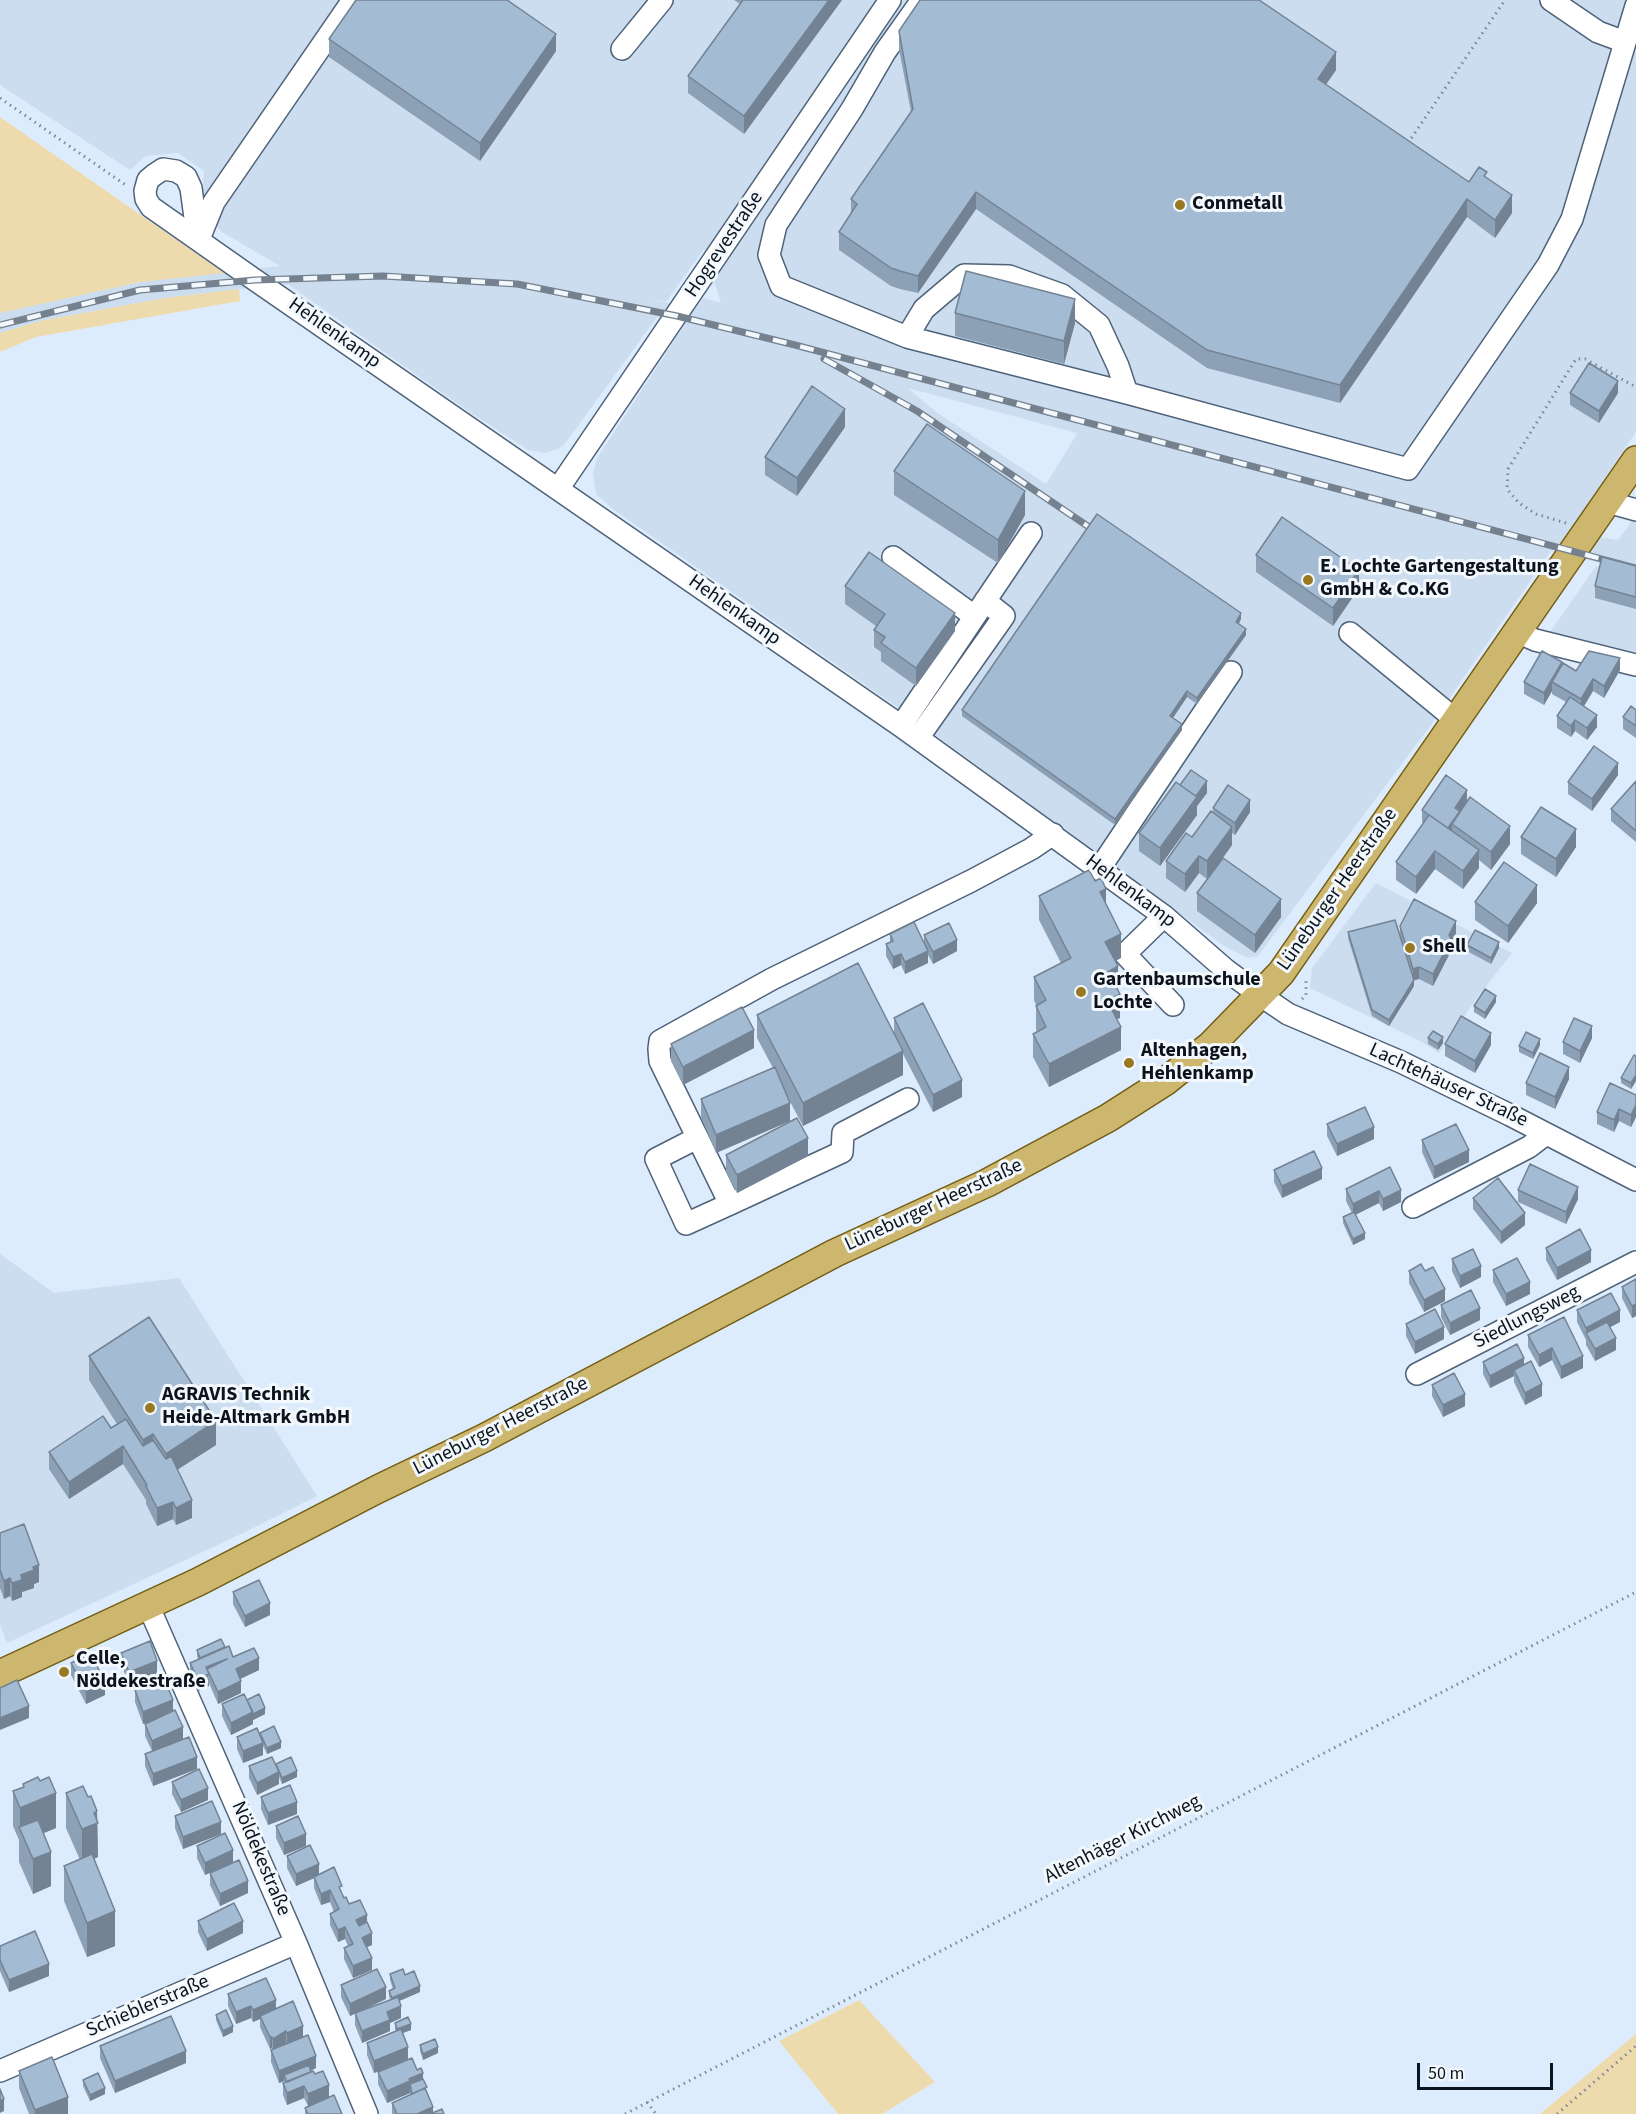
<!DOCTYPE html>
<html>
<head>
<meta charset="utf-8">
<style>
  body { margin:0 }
  #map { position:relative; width:1636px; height:2114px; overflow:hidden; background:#ddecfc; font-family:"Source Sans 3",sans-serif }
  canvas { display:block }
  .scale { position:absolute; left:1417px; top:2063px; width:136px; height:27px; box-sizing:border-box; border:3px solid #0b131c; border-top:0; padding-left:8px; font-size:18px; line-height:21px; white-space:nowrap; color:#0b131c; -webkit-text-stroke:4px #f3f8fd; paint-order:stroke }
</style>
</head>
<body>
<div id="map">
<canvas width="1636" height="2114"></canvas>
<div class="scale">50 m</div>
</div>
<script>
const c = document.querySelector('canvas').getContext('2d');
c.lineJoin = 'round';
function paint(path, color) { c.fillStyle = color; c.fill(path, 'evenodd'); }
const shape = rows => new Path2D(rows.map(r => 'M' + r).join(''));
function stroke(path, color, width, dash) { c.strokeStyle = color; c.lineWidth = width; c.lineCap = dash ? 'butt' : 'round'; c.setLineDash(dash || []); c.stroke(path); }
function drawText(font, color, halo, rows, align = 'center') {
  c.font = font + ' "Source Sans 3",sans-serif'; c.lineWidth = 6; c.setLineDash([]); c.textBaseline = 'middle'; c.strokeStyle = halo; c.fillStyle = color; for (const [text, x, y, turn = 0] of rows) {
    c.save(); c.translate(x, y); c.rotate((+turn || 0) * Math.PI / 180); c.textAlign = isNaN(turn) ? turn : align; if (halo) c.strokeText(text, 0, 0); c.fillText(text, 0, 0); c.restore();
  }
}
const built = shape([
  [0,0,1636,0,1636,432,1568,532,1618,540,1636,516,1636,572,1551,551,1431,725,1258,956,1248,958,1227,948,894,705,614,510,596,494,593,473,597,458,685,324,657,317,564,445,558,449,544,453,528,450,465,409,289,285,239,289,165,298,40,321,0,333,0,313,13,309,140,282,280,266,222,232,201,210,204,171,178,153,146,156,130,170,0,85],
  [704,249,721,303,703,298,694,310,643,297,666,302],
  [908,388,1077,433,1077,434,1046,484,936,412],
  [1596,566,1636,577,1636,654,1550,632],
  [1376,883,1512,953,1479,995,1439,1053,1422,1042,1310,988,1312,968],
  [0,1254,54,1293,179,1278,317,1496,239,1535,7,1643,0,1624]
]);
const green = shape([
  [0,117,224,273,140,282,0,313],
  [239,289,240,301,36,337,0,352,0,333,40,321,165,298],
  [859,2000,935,2082,882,2114,838,2114,779,2041],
  [1636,2034,1636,2114,1540,2114]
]);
const path = shape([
  [0,98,127,186],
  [1408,143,1505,0],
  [1566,523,1536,514,1519,503,1507,489,1508,469,1576,359,1585,359,1636,387],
  [1302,999,1306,995,1306,977],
  [647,2102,656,2114],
  [625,2114,1636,1592],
  [1557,2114,1636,2046]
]);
const minor = shape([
  [922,0,885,52,852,109,776,225,769,255,781,286,907,337,1127,393,1408,469,1548,265,1572,219,1636,6],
  [1551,0,1598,32,1625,42],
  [622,49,662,0],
  [199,239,214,202,353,0],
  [198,240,191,188,186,177,176,171,163,169,154,175,148,180,145,191,146,199,151,207,255,280,901,726,1164,916,1226,970,1260,995,1288,1014,1401,1062,1510,1115,1636,1180],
  [907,337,924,309,964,275,1009,276,1062,295,1099,325,1118,366,1127,393],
  [558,489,890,0],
  [1607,502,1636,510],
  [893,557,974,616],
  [1517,632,1535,640,1636,665],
  [1350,633,1456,720],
  [901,726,1031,533],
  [918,738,1004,616,985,601],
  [1100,868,1231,672],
  [1164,916,1125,954,1173,1005],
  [908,1099,843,1133,842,1152,730,1204,660,1061,659,1049,660,1041,772,979,971,881,1031,849,1053,834],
  [697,1138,656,1159,686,1224,730,1204],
  [1413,1207,1529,1147,1546,1134],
  [1417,1374,1636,1262],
  [148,1605,296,1943,367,2114],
  [0,2071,296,1943]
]);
const major = shape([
  [0,1674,198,1582,378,1489,484,1438,835,1253,987,1183,1108,1118,1166,1081,1211,1045,1281,973,1636,460]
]);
const rail = shape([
  [0,325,140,290,255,280,383,276,517,284,677,316,795,345,1636,568],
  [824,359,917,411,1089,527]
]);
const wall = shape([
  [734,0,842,0,744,134,688,93,688,76,740,4],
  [899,31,1336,70,1326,84,1469,182,1487,178,1512,213,1495,238,1467,217,1340,403,1207,368,976,209,918,293,900,289,891,286,839,250,839,232,851,214,851,199,911,112,899,49],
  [329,39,556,51,480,161,329,57],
  [955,313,1075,323,1064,364,955,336],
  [1570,393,1618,393,1599,423,1570,405],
  [845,427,797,496,765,475,765,457],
  [894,471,1025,515,998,563,894,495],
  [1256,555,1359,588,1333,626,1256,572],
  [1636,566,1636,609,1595,598,1595,586],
  [845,586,955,631,916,686,881,661,881,652,874,647,874,630,876,626,845,604],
  [1241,619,1239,624,1246,635,1197,704,1187,697,1173,718,1182,730,1115,825,962,716,962,710],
  [1562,666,1576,671,1620,670,1604,698,1593,691,1584,706,1597,727,1587,740,1575,731,1571,737,1557,728,1557,716,1566,702,1552,694,1552,691,1544,705,1524,694,1524,682],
  [1636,710,1636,738,1623,729,1623,717],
  [1618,775,1592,811,1568,794,1568,782],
  [1636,781,1636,842,1611,821,1611,809],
  [1180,785,1207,793,1197,806,1197,815,1160,866,1139,851,1139,833],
  [1467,802,1510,844,1491,870,1479,860,1479,868,1463,889,1435,869,1416,894,1396,880,1396,862,1424,823,1422,822,1422,810],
  [1213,808,1250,812,1235,835,1232,833,1232,845,1223,858,1281,917,1255,953,1197,911,1197,893,1207,879,1199,873,1185,892,1166,878,1166,861,1192,837,1213,813],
  [1521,837,1576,847,1556,877,1521,854],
  [1039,896,1106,905,1121,958,1115,961,1120,1018,1117,1019,1121,1050,1049,1087,1033,1057,1033,1034,1037,1032,1036,1029,1036,1005,1034,1000,1034,977,1061,963,1039,920],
  [1475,902,1537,903,1508,943,1475,920],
  [1400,926,1456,933,1451,944,1451,951,1433,986,1419,979,1414,980,1414,986,1389,1026,1372,1016,1348,938,1348,932,1400,934],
  [890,934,924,943,924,935,957,951,933,964,928,955,928,963,905,974,901,965,893,969,886,956,886,944,890,942],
  [1467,945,1499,948,1491,964,1467,951],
  [1496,1002,1485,1019,1474,1012,1474,1006],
  [757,1015,894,1034,894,1018,962,1097,933,1112,903,1054,903,1075,803,1126,787,1096,790,1121,716,1153,701,1117,701,1099,773,1068,757,1038],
  [1428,1038,1443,1043,1438,1050,1428,1044],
  [1592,1038,1580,1063,1563,1054,1563,1042],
  [671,1044,754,1048,683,1085,671,1061],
  [1445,1044,1491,1045,1475,1073,1445,1056],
  [1540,1045,1533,1059,1519,1052,1519,1046],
  [1636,1056,1636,1081,1631,1089,1621,1083,1621,1078],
  [1569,1079,1555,1109,1526,1095,1526,1083],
  [1636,1095,1636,1117,1631,1127,1619,1121,1614,1132,1597,1124,1597,1112],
  [1327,1124,1374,1139,1337,1156,1327,1136],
  [1422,1140,1469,1162,1434,1179,1422,1152],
  [726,1155,808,1156,737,1193,726,1172],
  [1274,1170,1322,1179,1282,1198,1274,1182],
  [1346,1189,1401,1190,1401,1202,1383,1211,1379,1203,1355,1215,1365,1239,1353,1245,1343,1223,1343,1217,1352,1213,1346,1201],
  [1518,1190,1578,1199,1566,1224,1518,1202],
  [1473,1198,1525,1225,1501,1244,1473,1209],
  [1546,1248,1591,1262,1557,1280,1546,1260],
  [1452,1259,1481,1277,1460,1288,1452,1271],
  [1493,1270,1530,1294,1506,1306,1493,1282],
  [1409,1271,1445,1301,1424,1312,1409,1283],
  [1636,1279,1636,1316,1632,1318,1622,1298,1622,1287],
  [1441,1305,1480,1320,1450,1335,1441,1317],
  [1577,1310,1620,1322,1610,1327,1616,1350,1595,1361,1586,1345,1586,1340,1577,1322],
  [1406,1324,1444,1339,1415,1354,1406,1336],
  [1528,1335,1583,1368,1561,1379,1552,1360,1539,1367,1528,1347],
  [89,1356,216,1445,178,1469,192,1518,176,1525,173,1519,157,1526,146,1504,146,1500,123,1464,69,1499,49,1469,49,1452,111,1428,117,1424,89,1380],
  [1483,1362,1524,1364,1542,1396,1525,1405,1514,1382,1514,1376,1490,1388,1483,1374],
  [1432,1385,1465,1406,1443,1417,1432,1396],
  [0,1533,39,1582,34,1584,34,1588,22,1592,22,1597,12,1601,10,1596,4,1599,0,1588],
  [233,1592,270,1615,245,1627,233,1604],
  [225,1647,233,1657,259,1670,240,1679,241,1693,218,1704,209,1683,209,1686,198,1691,190,1674,190,1663,198,1659,197,1656,197,1650],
  [121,1653,157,1673,129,1684,121,1664],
  [71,1663,105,1695,86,1704,71,1675],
  [135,1690,173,1711,183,1739,197,1769,153,1786,145,1766,145,1754,152,1751,145,1736,145,1724,158,1718,143,1724,135,1702],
  [247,1700,265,1714,253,1720,253,1724,231,1735,222,1716,222,1704],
  [260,1735,281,1748,267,1754,263,1746,263,1755,243,1763,237,1749,237,1737],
  [276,1765,297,1777,282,1784,279,1777,279,1784,257,1795,249,1778,249,1766],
  [172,1782,208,1800,181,1812,172,1794],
  [23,1784,56,1828,43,1833,51,1886,33,1894,19,1862,19,1840,13,1826,13,1791,23,1787],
  [66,1793,88,1797,97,1811,98,1857,94,1859,115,1946,87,1957,64,1901,64,1866,80,1860,66,1828],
  [261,1797,297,1814,268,1825,261,1809],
  [175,1816,221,1834,183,1849,175,1828],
  [276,1826,306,1846,284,1855,276,1838],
  [197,1846,233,1862,205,1875,197,1858],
  [287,1856,319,1874,342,1894,349,1904,367,1923,372,1945,367,1947,372,1970,353,1978,344,1959,344,1948,348,1946,345,1939,338,1942,330,1925,330,1914,334,1912,330,1902,321,1905,314,1888,314,1878,296,1886,287,1868],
  [210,1873,248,1893,220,1906,210,1885],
  [198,1921,243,1933,207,1951,198,1932],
  [0,1946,49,1976,9,1992,0,1971],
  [390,1974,405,1975,420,1992,399,2001,401,2018,390,2023,390,2031,362,2043,355,2025,355,2013,391,2000,389,1997,389,1991,393,1989,390,1980],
  [341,1985,386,1999,350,2016,341,1997],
  [228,1994,276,2008,303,2037,316,2068,311,2071,342,2114,305,2114,305,2108,308,2106,304,2098,287,2105,283,2095,283,2083,285,2082,284,2081,279,2083,271,2062,271,2050,272,2050,272,2048,270,2049,260,2027,260,2019,253,2022,251,2018,236,2024,228,2006],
  [216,2015,233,2032,223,2037,216,2020],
  [395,2023,411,2030,403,2033,408,2059,374,2073,367,2055,367,2043,396,2031,395,2029],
  [420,2045,438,2053,423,2060,420,2051],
  [100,2046,186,2063,115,2093,100,2058],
  [417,2070,423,2079,433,2113,444,2114,392,2114,392,2103,410,2095,410,2093,387,2103,378,2084,378,2072],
  [19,2071,68,2114,29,2114,19,2088],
  [83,2080,105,2094,90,2101,83,2086]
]);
const shadedWall = shape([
  [829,0,842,0,744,134,744,116],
  [556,34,556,51,480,161,480,143],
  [1336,52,1336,70,1318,96,1318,79],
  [976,192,976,209,918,293,918,276],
  [1512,195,1512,213,1495,238,1495,220],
  [1467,199,1467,217,1340,403,1340,385],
  [1075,299,1075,323,1064,364,1064,341],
  [1618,381,1618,393,1599,423,1599,411],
  [845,409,845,427,797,496,797,478],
  [1025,491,1025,515,998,563,998,540],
  [1359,570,1359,588,1333,626,1333,608],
  [955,613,955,631,916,686,916,668],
  [1241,613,1241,619,1236,628,1236,622],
  [1246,629,1246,635,1197,704,1197,698],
  [1620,658,1620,670,1604,698,1604,686],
  [1562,662,1562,674,1552,682,1552,691,1544,705,1544,693],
  [1593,679,1593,691,1581,711,1581,699],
  [1187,691,1187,697,1170,722,1170,716],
  [1597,715,1597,727,1587,740,1587,728],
  [1575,720,1575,731,1571,737,1571,726],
  [1182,724,1182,730,1115,825,1115,819],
  [1618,763,1618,775,1592,811,1592,799],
  [1207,781,1207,793,1197,806,1197,815,1160,866,1160,848],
  [1467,790,1467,802,1452,824,1452,835,1448,839,1448,828,1455,808],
  [1250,800,1250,812,1235,835,1235,823],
  [1510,826,1510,844,1491,870,1491,852],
  [1232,827,1232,845,1207,879,1207,861],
  [1576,829,1576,847,1556,877,1556,859],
  [1479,850,1479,868,1463,889,1463,871],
  [1435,851,1435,869,1416,894,1416,877],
  [1199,856,1199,873,1185,892,1185,874],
  [1537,885,1537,903,1508,943,1508,926],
  [1106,889,1106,913,1100,892],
  [1281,899,1281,917,1255,953,1255,935],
  [1456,921,1456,933,1451,944,1451,951,1433,986,1433,974,1449,935],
  [1121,934,1121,958,1105,966,1105,942],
  [957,940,957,951,933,964,933,952],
  [1499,942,1499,948,1491,964,1491,958],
  [928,951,928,963,905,974,905,962],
  [901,954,901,965,893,969,893,957],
  [1118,966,1118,990,1108,972],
  [1419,967,1419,979,1414,980,1414,986,1389,1026,1389,1020,1413,981,1413,969],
  [1120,994,1120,1018,1107,1024,1107,1001],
  [1496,996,1496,1002,1485,1019,1485,1013],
  [1592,1026,1592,1038,1580,1063,1580,1051],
  [1121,1027,1121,1050,1049,1087,1049,1064],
  [754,1030,754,1048,683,1085,683,1067],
  [1491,1033,1491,1045,1475,1073,1475,1061],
  [1443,1037,1443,1043,1438,1050,1438,1044],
  [1540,1039,1540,1045,1533,1059,1533,1053],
  [903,1051,903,1075,803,1126,803,1103],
  [1569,1067,1569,1079,1555,1109,1555,1097],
  [1636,1075,1636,1081,1631,1089,1631,1083],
  [962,1080,962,1097,933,1112,933,1095],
  [790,1103,790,1121,716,1153,716,1135],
  [1636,1105,1636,1117,1631,1127,1631,1115],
  [1619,1109,1619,1121,1614,1132,1614,1120],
  [1374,1127,1374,1139,1337,1156,1337,1144],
  [808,1138,808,1156,737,1193,737,1175],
  [1469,1150,1469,1162,1434,1179,1434,1167],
  [1322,1168,1322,1179,1282,1198,1282,1186],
  [1578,1187,1578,1199,1566,1224,1566,1212],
  [1401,1190,1401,1202,1383,1211,1383,1199],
  [1379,1191,1379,1203,1353,1216,1353,1204],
  [1525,1213,1525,1225,1501,1244,1501,1232],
  [1365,1233,1365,1239,1353,1245,1353,1239],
  [1591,1250,1591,1262,1557,1280,1557,1268],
  [1481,1266,1481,1277,1460,1288,1460,1276],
  [1530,1282,1530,1294,1506,1306,1506,1294],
  [1445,1289,1445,1301,1424,1312,1424,1300],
  [1636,1304,1636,1316,1632,1318,1632,1306],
  [1480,1308,1480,1320,1450,1335,1450,1323],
  [1620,1310,1620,1322,1589,1338,1586,1333,1586,1340,1586,1328],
  [1444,1327,1444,1339,1415,1354,1415,1342],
  [1616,1338,1616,1350,1595,1361,1595,1349],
  [1552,1348,1552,1360,1539,1367,1539,1355],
  [1583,1356,1583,1368,1561,1379,1561,1367],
  [1524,1358,1524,1370,1514,1370,1514,1376,1490,1388,1490,1376],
  [1542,1384,1542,1396,1525,1405,1525,1393],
  [1465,1394,1465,1406,1443,1417,1443,1405],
  [216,1421,216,1445,166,1477,166,1454],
  [153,1434,153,1457,143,1464,143,1440],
  [123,1446,123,1464,69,1499,69,1482],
  [192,1500,192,1518,176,1525,176,1508],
  [173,1502,173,1519,157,1526,157,1508],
  [39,1565,39,1582,34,1584,34,1588,22,1592,22,1597,12,1601,12,1583,21,1575,33,1567],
  [10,1578,10,1596,4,1599,4,1581],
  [270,1603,270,1615,245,1627,245,1616],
  [259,1658,259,1670,236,1681,236,1669],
  [227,1659,207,1669,209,1686,198,1691,198,1679,206,1667],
  [157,1661,157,1673,129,1684,129,1672],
  [241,1681,241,1693,218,1704,218,1692],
  [105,1683,105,1695,86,1704,86,1692],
  [173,1700,173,1712,143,1724,143,1712],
  [29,1706,29,1718,0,1730,0,1718],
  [265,1708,265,1714,253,1720,253,1724,231,1735,231,1723,253,1712],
  [183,1727,183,1739,152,1753,152,1741],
  [281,1742,281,1748,267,1754,267,1748],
  [263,1743,263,1755,243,1763,243,1751],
  [197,1757,197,1769,153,1786,153,1774],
  [297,1771,297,1777,282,1784,282,1778],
  [279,1772,279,1784,257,1795,257,1783],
  [208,1788,208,1800,181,1812,181,1800],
  [56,1793,56,1828,25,1841,20,1830,20,1808],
  [297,1802,297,1814,268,1825,268,1813],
  [97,1811,98,1857,82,1864,82,1829,94,1813],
  [221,1822,221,1834,183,1849,183,1837],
  [306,1834,306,1846,284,1855,284,1843],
  [233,1850,233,1862,205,1875,205,1863],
  [51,1852,51,1886,33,1894,33,1859],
  [319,1864,319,1876,296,1886,296,1874],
  [248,1881,248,1893,220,1906,220,1894],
  [330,1890,330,1902,321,1905,321,1894],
  [115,1911,115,1946,87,1957,87,1923],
  [367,1915,367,1927,356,1932,356,1920],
  [243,1921,243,1933,207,1951,207,1939],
  [345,1927,345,1939,338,1942,338,1930],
  [372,1933,372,1945,362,1949,362,1938],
  [372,1958,372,1970,353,1978,353,1966],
  [49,1964,49,1976,9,1992,9,1980],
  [420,1986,420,1992,392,2004,392,1998],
  [386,1987,386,1999,350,2016,350,2004],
  [276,2000,276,2012,269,2015,260,2016,260,2019,253,2022,253,2010],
  [251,2006,251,2018,236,2024,236,2012],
  [401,2006,401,2018,390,2023,390,2031,362,2043,362,2031,387,2012],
  [411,2024,411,2030,397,2035,397,2029],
  [233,2026,233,2032,223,2037,223,2031],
  [303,2026,303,2038,287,2045,287,2033],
  [286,2031,286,2043,273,2051,273,2039],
  [270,2037,272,2037,272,2048,270,2049],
  [408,2047,408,2059,374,2073,374,2061],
  [438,2047,438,2053,423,2060,423,2054],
  [186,2051,186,2063,115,2093,115,2081],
  [316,2056,316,2068,286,2080,284,2075,284,2081,279,2083,279,2071],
  [423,2073,423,2085,410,2088,410,2093,387,2103,387,2091,409,2079],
  [329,2085,329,2097,308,2106,308,2094],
  [289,2086,304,2086,304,2098,287,2105,287,2093],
  [105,2088,105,2094,90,2101,90,2095],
  [68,2097,68,2114,35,2114,35,2110],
  [4,2099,4,2111,0,2113,0,2101],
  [433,2107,433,2114,417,2114]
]);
const building = shape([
  [356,0,507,0,556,34,480,143,329,39,356,0],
  [743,0,829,0,744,116,688,76,743,0],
  [920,0,1259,0,1336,52,1318,79,1469,182,1479,167,1487,172,1484,176,1512,195,1495,220,1467,199,1340,385,1207,350,976,192,918,276,900,271,891,268,839,232,857,204,851,199,913,109,899,31,920,0],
  [966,271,1075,299,1064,341,955,313,966,271],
  [1589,363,1618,381,1599,411,1570,393,1589,363],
  [812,386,845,409,797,478,765,457,812,386],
  [927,424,1025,491,998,540,894,471,927,424],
  [1097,514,1241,613,1236,622,1246,629,1197,698,1187,691,1170,716,1182,724,1115,819,962,710,1097,514],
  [1282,517,1359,570,1333,608,1256,555,1282,517],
  [869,552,955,613,916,668,881,643,885,637,874,630,885,614,845,586,869,552],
  [1602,557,1636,566,1636,597,1595,586,1602,557],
  [1542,651,1562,662,1544,693,1524,682,1542,651],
  [1589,651,1620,658,1604,686,1593,679,1581,699,1552,682,1563,663,1576,671,1589,651],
  [1570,697,1597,715,1587,728,1575,720,1571,726,1557,716,1570,697],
  [1631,706,1636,710,1636,726,1623,717,1631,706],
  [1594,746,1618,763,1592,799,1568,782,1594,746],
  [1191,770,1207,781,1196,796,1180,785,1191,770],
  [1446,775,1467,790,1455,808,1460,811,1448,828,1422,810,1446,775],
  [1636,781,1636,831,1611,809,1636,781],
  [1176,782,1197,797,1160,848,1139,833,1176,782],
  [1228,785,1250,800,1235,823,1213,808,1228,785],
  [1470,797,1510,826,1491,852,1452,824,1470,797],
  [1541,807,1576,829,1556,859,1521,837,1541,807],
  [1211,811,1232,827,1207,861,1199,856,1185,874,1166,861,1186,833,1192,837,1211,811],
  [1429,815,1479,850,1463,871,1435,851,1416,877,1396,862,1429,815],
  [1223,858,1281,899,1255,935,1197,893,1223,858],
  [1504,862,1537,885,1508,926,1475,902,1504,862],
  [1089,870,1095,881,1101,878,1106,889,1100,892,1121,934,1105,942,1118,966,1108,972,1120,994,1107,1001,1121,1027,1049,1064,1033,1034,1046,1027,1036,1006,1046,1000,1034,977,1071,958,1039,896,1089,870],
  [1414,899,1456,921,1449,935,1451,939,1433,974,1419,967,1413,969,1400,926,1414,899],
  [1395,920,1414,980,1389,1020,1372,1010,1348,932,1395,920],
  [914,922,928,951,905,962,901,954,893,957,886,944,893,941,890,934,914,922],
  [949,923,957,940,933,952,924,935,949,923],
  [1475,930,1499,942,1491,958,1467,945,1475,930],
  [858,963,903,1051,803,1103,757,1015,858,963],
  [1485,989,1496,996,1485,1013,1474,1006,1485,989],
  [923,1003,962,1080,933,1095,894,1018,923,1003],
  [742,1007,754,1030,683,1067,671,1044,742,1007],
  [1461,1016,1491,1033,1475,1061,1445,1044,1461,1016],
  [1574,1018,1592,1026,1580,1051,1563,1042,1574,1018],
  [1433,1031,1443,1037,1438,1044,1428,1038,1433,1031],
  [1526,1032,1540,1039,1533,1053,1519,1046,1526,1032],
  [1540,1053,1569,1067,1555,1097,1526,1083,1540,1053],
  [1634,1055,1636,1056,1636,1075,1631,1083,1621,1078,1634,1055],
  [775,1067,790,1103,716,1135,701,1099,775,1067],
  [1610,1083,1636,1095,1636,1105,1631,1115,1619,1109,1614,1120,1597,1112,1610,1083],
  [1365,1107,1374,1127,1337,1144,1327,1124,1365,1107],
  [797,1118,808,1138,737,1175,726,1155,797,1118],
  [1456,1124,1469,1150,1434,1167,1422,1140,1456,1124],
  [1314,1151,1322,1168,1282,1186,1274,1170,1314,1151],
  [1530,1164,1578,1187,1566,1212,1518,1190,1530,1164],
  [1390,1167,1401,1190,1383,1199,1379,1191,1353,1204,1346,1189,1390,1167],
  [1498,1178,1525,1213,1501,1232,1473,1198,1498,1178],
  [1354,1212,1365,1233,1353,1239,1343,1217,1354,1212],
  [1580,1229,1591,1250,1557,1268,1546,1248,1580,1229],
  [1473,1249,1481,1266,1460,1276,1452,1259,1473,1249],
  [1517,1258,1530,1282,1506,1294,1493,1270,1517,1258],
  [1421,1264,1425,1271,1433,1267,1445,1289,1424,1300,1409,1271,1421,1264],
  [1636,1279,1636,1304,1632,1306,1622,1287,1636,1279],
  [1471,1290,1480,1308,1450,1323,1441,1305,1471,1290],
  [1611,1293,1620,1310,1586,1328,1577,1310,1611,1293],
  [1435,1309,1444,1327,1415,1342,1406,1324,1435,1309],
  [149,1317,216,1421,166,1454,153,1434,143,1440,89,1356,149,1317],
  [1564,1317,1583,1356,1561,1367,1552,1348,1539,1355,1528,1335,1564,1317],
  [1607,1322,1616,1338,1595,1349,1586,1333,1607,1322],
  [1517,1344,1524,1358,1490,1376,1483,1362,1517,1344],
  [1531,1361,1542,1384,1525,1393,1514,1370,1531,1361],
  [1454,1373,1465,1394,1443,1405,1432,1385,1454,1373],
  [103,1416,111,1428,126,1419,143,1446,153,1440,166,1459,171,1456,192,1500,176,1508,173,1502,157,1508,146,1486,147,1485,123,1446,69,1482,49,1452,103,1416],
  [24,1524,39,1565,33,1567,34,1570,21,1575,22,1580,12,1583,10,1578,4,1581,0,1570,0,1533,24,1524],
  [259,1580,270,1603,245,1616,233,1592,259,1580],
  [221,1639,225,1647,200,1658,197,1650,221,1639],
  [150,1641,157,1661,129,1672,121,1653,150,1641],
  [229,1646,233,1657,254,1648,259,1658,236,1669,241,1681,218,1692,207,1669,227,1659,206,1667,209,1674,198,1679,190,1663,229,1646],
  [91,1653,105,1683,86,1692,71,1663,91,1653],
  [164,1678,173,1700,143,1712,135,1690,164,1678],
  [17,1680,29,1706,0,1718,0,1688,17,1680],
  [244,1694,253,1712,231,1723,222,1704,244,1694],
  [259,1694,265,1708,253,1714,247,1700,259,1694],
  [175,1710,183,1727,152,1741,145,1724,175,1710],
  [274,1726,281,1742,267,1748,260,1733,274,1726],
  [257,1728,263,1743,243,1751,237,1737,257,1728],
  [189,1737,197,1757,153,1774,145,1754,189,1737],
  [272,1757,279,1772,257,1783,249,1766,272,1757],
  [291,1757,297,1771,282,1778,276,1764,291,1757],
  [199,1769,208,1788,181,1800,172,1782,199,1769],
  [38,1777,40,1781,49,1777,56,1793,20,1808,13,1791,24,1787,23,1784,38,1777],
  [290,1785,297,1802,268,1813,261,1797,290,1785],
  [83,1786,88,1797,91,1796,97,1811,94,1813,98,1823,82,1829,66,1793,83,1786],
  [212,1801,221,1822,183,1837,175,1816,212,1801],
  [298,1816,306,1834,284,1843,276,1826,298,1816],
  [38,1820,51,1852,33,1859,19,1827,38,1820],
  [225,1833,233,1850,205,1863,197,1846,225,1833],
  [310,1845,319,1864,296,1874,287,1856,310,1845],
  [92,1854,115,1911,87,1923,64,1866,92,1854],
  [239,1860,248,1881,220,1894,210,1873,239,1860],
  [334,1867,342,1886,339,1887,344,1898,346,1897,349,1904,360,1900,367,1915,356,1920,359,1926,367,1922,372,1933,362,1938,372,1958,353,1966,344,1948,353,1944,345,1927,338,1930,330,1914,339,1909,330,1890,321,1894,314,1877,334,1867],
  [234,1903,243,1921,207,1939,198,1921,234,1903],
  [35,1931,49,1964,9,1980,0,1960,0,1946,35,1931],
  [377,1969,386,1987,350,2004,341,1985,377,1969],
  [403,1969,405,1975,414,1971,420,1986,392,1998,389,1991,395,1988,390,1974,403,1969],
  [266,1978,276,2000,253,2010,251,2006,236,2012,228,1994,266,1978],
  [398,1997,401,2006,387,2012,390,2020,362,2031,355,2013,398,1997],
  [293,2001,303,2026,287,2033,286,2031,273,2039,272,2037,270,2037,260,2016,293,2001],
  [226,2010,233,2026,223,2031,216,2015,226,2010],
  [171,2016,186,2051,115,2081,100,2046,171,2016],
  [408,2017,411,2024,397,2029,395,2023,408,2017],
  [401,2029,408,2047,374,2061,367,2043,401,2029],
  [308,2035,316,2056,279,2071,271,2050,308,2035],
  [435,2039,438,2047,423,2054,420,2045,435,2039],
  [52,2057,68,2097,35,2110,19,2071,52,2057],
  [412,2058,417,2070,421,2068,423,2073,409,2079,410,2081,387,2091,378,2072,412,2058],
  [309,2065,311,2072,287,2082,284,2075,309,2065],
  [313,2071,315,2074,323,2071,329,2085,308,2094,304,2086,287,2093,283,2083,313,2071],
  [98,2073,105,2088,90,2095,83,2080,98,2073],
  [423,2079,427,2087,412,2094,410,2084,423,2079],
  [425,2088,433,2107,417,2114,397,2114,392,2103,425,2088],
  [0,2089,4,2099,0,2101,0,2089],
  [334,2095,342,2114,308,2114,305,2108,334,2095],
  [442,2109,444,2114,430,2114,442,2109]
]);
const markers = [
  [1180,205,6,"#987821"],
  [1308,580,6,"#987821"],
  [1410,948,6,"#987821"],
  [1081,992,6,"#987821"],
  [1129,1063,6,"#987821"],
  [150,1408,6,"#987821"],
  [64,1672,6,"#987821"]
];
const poiNames = [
  ["Conmetall",1192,205],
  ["E. Lochte Gartengestaltung",1320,568],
  ["GmbH & Co.KG",1320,591],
  ["Shell",1422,948],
  ["Gartenbaumschule",1093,981],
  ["Lochte",1093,1004],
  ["Altenhagen,",1141,1052],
  ["Hehlenkamp",1141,1075],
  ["AGRAVIS Technik",162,1396],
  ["Heide-Altmark GmbH",162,1419],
  ["Celle,",76,1660],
  ["Nöldekestraße",76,1683]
];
const streetNames = [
  ["Hogrevestraße",725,245,-56],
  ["Hehlenkamp",334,334,35],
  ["Hehlenkamp",734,611,35],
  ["Lüneburger Heerstraße",1338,890,-55],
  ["Hehlenkamp",1130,892,37],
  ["Lachtehäuser Straße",1448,1086,25],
  ["Lüneburger Heerstraße",934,1206,-25],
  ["Siedlungsweg",1527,1318,-27],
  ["Lüneburger Heerstraße",501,1427,-27],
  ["Altenhäger Kirchweg",1123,1840,-27],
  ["Nöldekestraße",260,1859,67],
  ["Schieblerstraße",148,2007,-23]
];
paint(built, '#cbddef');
paint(green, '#eedbad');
stroke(minor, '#4e6279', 24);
stroke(major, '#735d13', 30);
stroke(path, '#7d8996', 3, [1.5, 4.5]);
stroke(minor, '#fff', 21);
stroke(major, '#cdb66e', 27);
stroke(rail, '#75818e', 7);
stroke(rail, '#f3f8fd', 4.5, [14]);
paint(wall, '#8da1b6');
paint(shadedWall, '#738394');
paint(building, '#a4bbd4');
stroke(building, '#738394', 1.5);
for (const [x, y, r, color] of markers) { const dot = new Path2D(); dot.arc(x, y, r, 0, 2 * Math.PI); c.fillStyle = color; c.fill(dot); stroke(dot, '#f3f8fd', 2); }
drawText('bold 20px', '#0b131c', '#f3f8fd', poiNames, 'left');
drawText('20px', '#0b131c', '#f3f8fd', streetNames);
</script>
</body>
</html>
